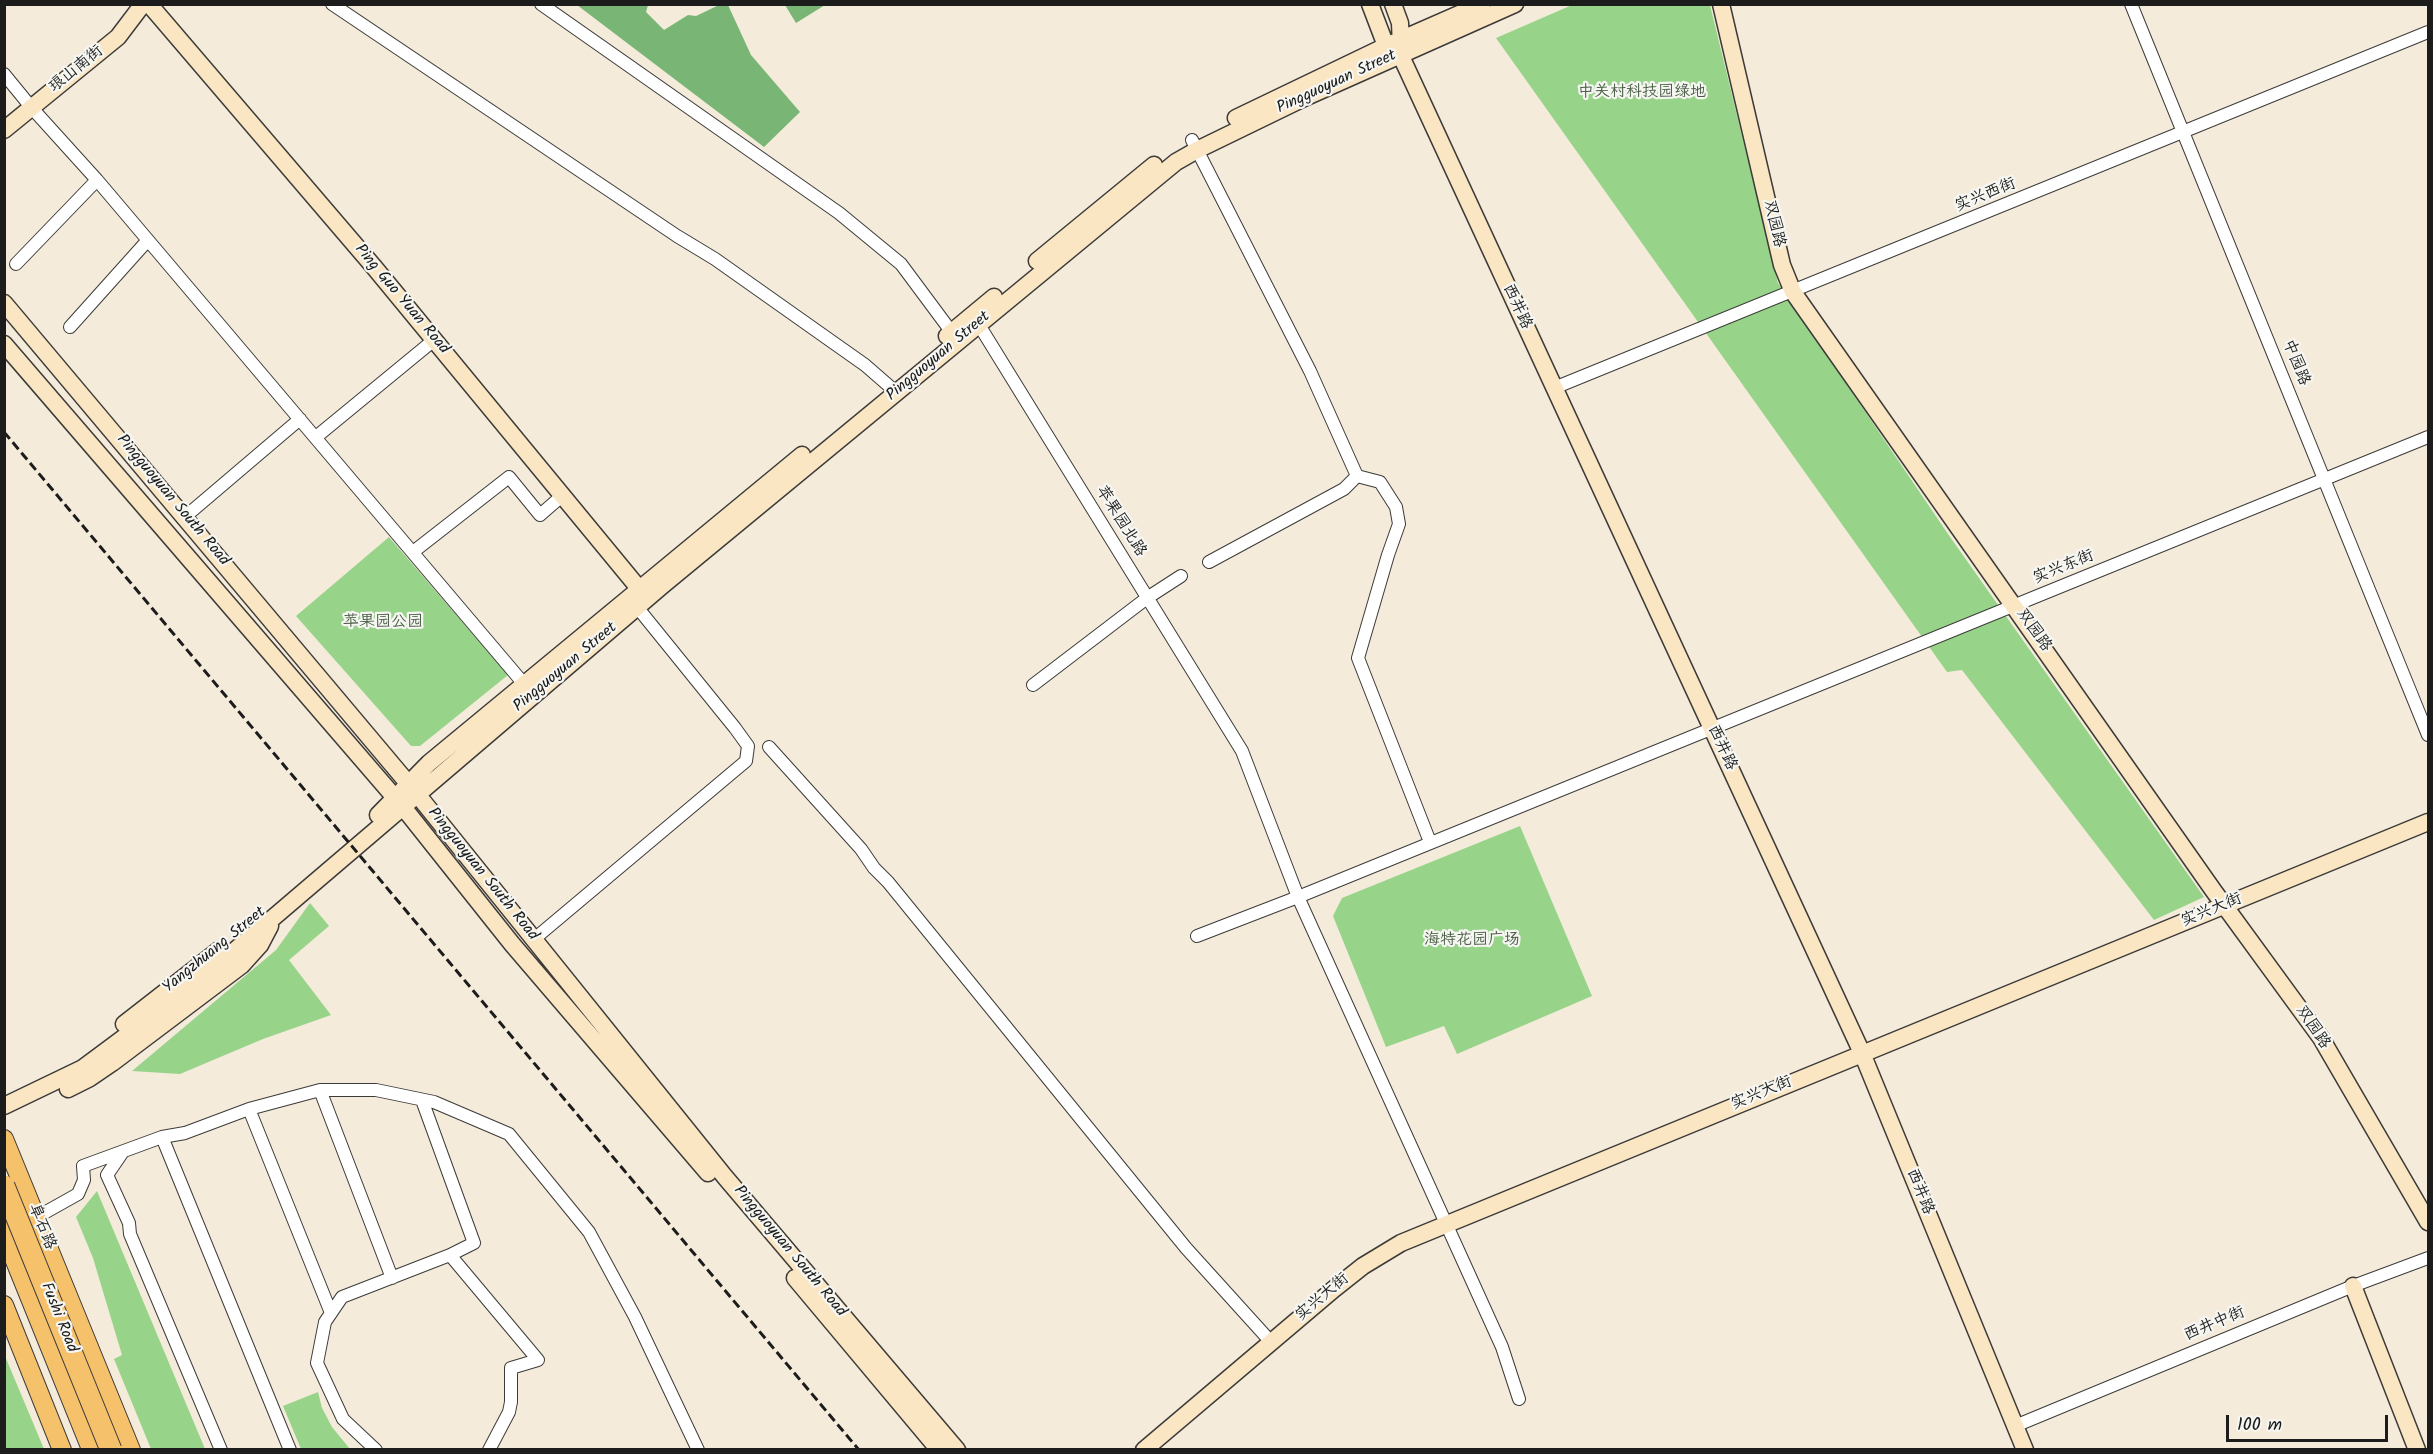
<!DOCTYPE html>
<html>
<head>
<meta charset="utf-8">
<style>
  body { margin:0 }
  #map { position:relative; width:2433px; height:1454px; overflow:hidden; background:#f4ebdb; font-family:Kalam,sans-serif }
  canvas { display:block }
  .frame { position:absolute; inset:0; border:6px solid #1c1c1c; pointer-events:none }
  .scale { position:absolute; left:2226px; top:1415px; width:162px; height:27px; box-sizing:border-box; border:3px solid #1c1c1c; border-top:0; padding-left:8px; font-size:18px; line-height:21px; white-space:nowrap; color:#1c1c1c; -webkit-text-stroke:4px #f6f6f2; paint-order:stroke }
</style>
</head>
<body>
<div id="map">
<canvas width="2433" height="1454"></canvas>
<div class="frame"></div>
<div class="scale">100 m</div>
</div>
<script>
const c = document.querySelector('canvas').getContext('2d');
c.lineJoin = 'round';
function paint(path, color) { c.fillStyle = color; c.fill(path, 'evenodd'); }
const shape = rows => new Path2D(rows.map(r => 'M' + r).join(''));
function stroke(path, color, width, dash) { c.strokeStyle = color; c.lineWidth = width; c.lineCap = dash ? 'butt' : 'round'; c.setLineDash(dash || []); c.stroke(path); }
function drawText(font, color, halo, rows, align = 'center') {
  c.font = font + ' Kalam,"LXGW WenKai TC",sans-serif'; c.lineWidth = 4.5; c.setLineDash([]); c.textBaseline = 'middle'; c.strokeStyle = halo; c.fillStyle = color; for (const [text, x, y, turn = 0] of rows) {
    c.save(); c.translate(x, y); c.rotate((+turn || 0) * Math.PI / 180); c.textAlign = isNaN(turn) ? turn : align; if (halo) c.strokeText(text, 0, 0); c.fillText(text, 0, 0); c.restore();
  }
}
const green = shape([
  [1572,5,1710,5,1778,283,1948,534,2204,897,2154,920,1962,670,1947,672,1496,38],
  [389,537,508,675,420,746,411,746,296,616],
  [1520,826,1592,996,1457,1054,1444,1026,1386,1047,1333,916,1342,898],
  [310,903,329,926,289,960,331,1015,263,1039,180,1074,132,1071,276,950],
  [97,1191,205,1449,151,1449,114,1359,122,1355,93,1258,76,1217],
  [4,1356,5,1356,44,1449,5,1449],
  [318,1392,322,1408,332,1427,350,1449,301,1449,283,1406]
]);
const forest = shape([
  [577,5,648,5,646,12,664,30,688,15,696,16,719,5,728,5,751,55,800,112,764,147],
  [785,5,825,5,796,23]
]);
const street = shape([
  [332,4,677,236,715,259,865,365,896,392],
  [541,4,839,213,901,264,956,338],
  [2131,4,2428,735],
  [4,74,31,107,97,180,524,684],
  [1192,140,1310,371,1357,476,1380,482,1396,507,1399,524,1388,555,1358,658,1430,842],
  [16,264,97,180],
  [979,325,1242,751,1298,897,1502,1347,1519,1399],
  [70,327,148,240],
  [1554,388,2428,32],
  [316,437,434,340],
  [186,516,300,419],
  [413,552,509,477,540,515,563,495],
  [1209,562,1344,489,1357,476],
  [1033,685,1147,598,1181,576],
  [769,747,861,849,874,868,888,882,1186,1248,1271,1342],
  [1197,936,1298,897,2428,437],
  [533,940,746,761,748,746,735,728,637,607],
  [320,1090,392,1278],
  [422,1100,474,1243,450,1255],
  [249,1109,331,1313],
  [162,1137,185,1133,249,1109,320,1090,376,1090,434,1102,509,1134,589,1232,635,1317,698,1450],
  [122,1153,107,1175,129,1223,130,1234,221,1450],
  [37,1217,78,1194,84,1180,83,1166,162,1137,290,1450],
  [2015,1426,2353,1286,2428,1258],
  [376,1450,343,1419,317,1363,325,1322,342,1297,450,1255,538,1360,511,1368,511,1402,509,1412,489,1450]
]);
const secondary = shape([
  [149,4,374,267,646,597],
  [1370,4,1386,46,1393,51],
  [1393,4,1400,23,1401,47],
  [1721,4,1782,265,1793,292,2213,890,2321,1038,2428,1222],
  [1400,54,1862,1053,2025,1450],
  [1236,118,1386,46,1482,4],
  [4,130,118,37,143,4],
  [1037,261,1154,165],
  [4,303,417,794,725,1177,957,1450],
  [947,336,994,297],
  [4,344,403,807,512,944,708,1173],
  [378,815,429,763,802,455],
  [124,1024,219,950],
  [68,1089,90,1078,112,1063,242,965,260,945,270,926],
  [4,1106,83,1068,192,987,663,585,1176,162,1197,150,1304,98,1515,4],
  [795,1278,939,1450],
  [2353,1286,2417,1450],
  [1144,1450,1334,1289,1363,1266,1401,1243,2428,822]
]);
const primary = shape([
  [4,1139,131,1450],
  [4,1305,62,1450]
]);
const highway = shape([
  [4,1230,93,1450]
]);
const rail = shape([
  [4,432,859,1450]
]);
const highwayBridge = shape([
  [4,1186,111,1450]
]);
const streetNames = [
  ["琅山南街",77,70,-39],
  ["Pingguoyuan Street",1337,83,-25],
  ["实兴西街",1986,196,-22],
  ["双园路",1773,224,77],
  ["Ping Guo Yuan Road",401,300,50],
  ["西井路",1516,307,65],
  ["Pingguoyuan Street",939,357,-40],
  ["中园路",2295,363,68],
  ["Pingguoyuan South Road",172,501,50],
  ["苹果园北路",1120,522,58],
  ["实兴东街",2064,568,-22],
  ["双园路",2033,631,55],
  ["Pingguoyuan Street",566,668,-40],
  ["西井路",1721,748,65],
  ["Pingguoyuan South Road",482,875,51],
  ["实兴大街",2212,911,-22],
  ["Yangzhuang Street",215,951,-39],
  ["双园路",2312,1028,56],
  ["实兴大街",1762,1094,-22],
  ["西井路",1919,1192,68],
  ["阜石路",41,1227,68],
  ["Pingguoyuan South Road",789,1252,50],
  ["实兴大街",1323,1298,-40],
  ["Fushi Road",58,1318,68],
  ["西井中街",2215,1325,-23]
];
const parkNames = [
  ["中关村科技园绿地",1642,93],
  ["苹果园公园",383,623],
  ["海特花园广场",1472,941]
];
paint(green, '#97d489');
paint(forest, '#79b675');
stroke(street, '#3c3b39', 14);
stroke(secondary, '#3c3b39', 19);
stroke(primary, '#3c3b39', 20);
stroke(highway, '#3c3b39', 23);
stroke(street, '#fff', 12);
stroke(secondary, '#fbe6c4', 16);
stroke(primary, '#f6c16b', 18);
stroke(highway, '#f6c16b', 21);
stroke(rail, '#1c1c1c', 3, [9, 4.5]);
stroke(highwayBridge, '#3c3b39', 23, []);
stroke(highwayBridge, '#f6c16b', 21);
drawText('16px', '#1c1c1c', '#f6f6f2', streetNames);
drawText('16px', '#475c42', '#f6f6f2', parkNames);
</script>
</body>
</html>
